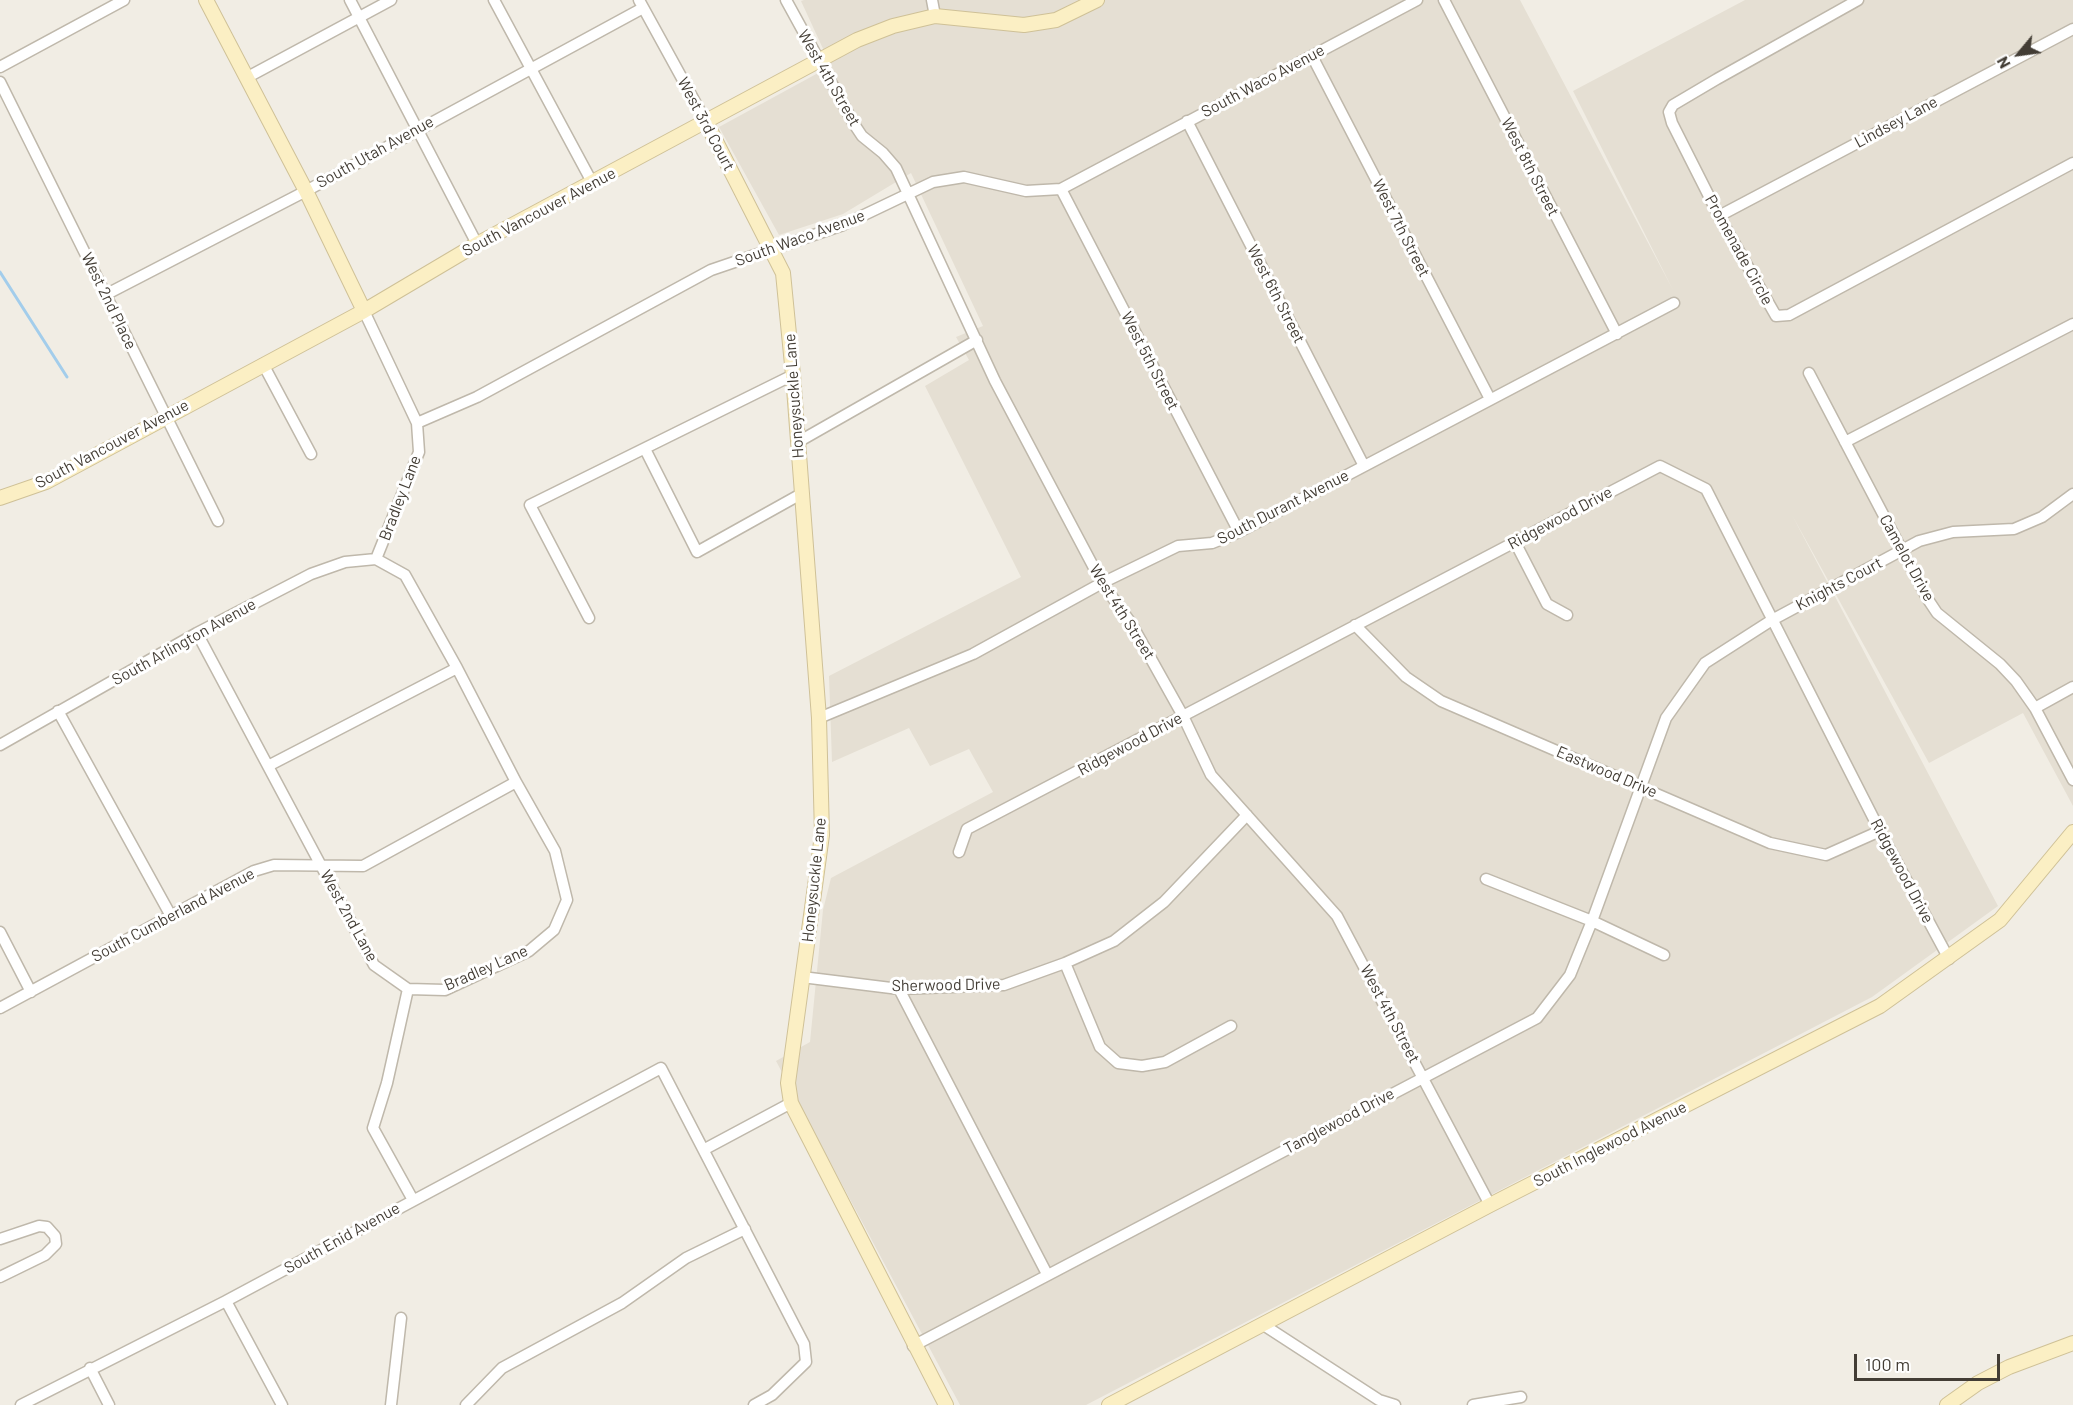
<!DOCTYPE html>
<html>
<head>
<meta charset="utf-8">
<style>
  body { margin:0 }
  #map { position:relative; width:2073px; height:1405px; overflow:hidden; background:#f1ede4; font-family:Barlow,sans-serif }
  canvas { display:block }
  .north { position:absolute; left:1989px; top:24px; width:60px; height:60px; -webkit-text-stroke:4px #fff; paint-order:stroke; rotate:241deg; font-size:16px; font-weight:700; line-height:24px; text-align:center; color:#433d35 }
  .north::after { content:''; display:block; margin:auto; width:21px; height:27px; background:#433d35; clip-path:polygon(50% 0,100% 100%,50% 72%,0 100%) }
  .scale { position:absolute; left:1854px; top:1354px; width:146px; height:27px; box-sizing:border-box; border:3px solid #433d35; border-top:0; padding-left:8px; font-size:18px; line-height:21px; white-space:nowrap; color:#433d35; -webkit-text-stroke:4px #fff; paint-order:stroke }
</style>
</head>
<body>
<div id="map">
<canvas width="2073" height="1405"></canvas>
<div class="north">N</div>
<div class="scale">100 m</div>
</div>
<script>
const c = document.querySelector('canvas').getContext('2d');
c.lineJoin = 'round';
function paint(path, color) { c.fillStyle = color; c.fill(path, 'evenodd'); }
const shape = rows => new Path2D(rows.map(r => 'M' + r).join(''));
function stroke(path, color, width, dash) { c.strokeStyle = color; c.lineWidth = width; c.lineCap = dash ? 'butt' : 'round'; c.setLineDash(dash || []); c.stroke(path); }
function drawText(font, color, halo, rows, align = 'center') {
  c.font = font + ' Barlow,sans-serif'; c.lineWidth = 6; c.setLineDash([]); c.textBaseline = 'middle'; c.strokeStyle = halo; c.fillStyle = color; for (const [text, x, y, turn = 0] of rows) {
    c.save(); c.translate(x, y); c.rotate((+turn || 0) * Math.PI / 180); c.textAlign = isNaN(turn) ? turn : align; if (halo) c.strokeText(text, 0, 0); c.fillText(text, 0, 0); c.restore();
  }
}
const residential = shape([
  [804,0,1520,0,1673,290,1573,91,1745,0,2073,0,2073,806,2023,713,1929,763,1792,515,1998,906,1872,997,1086,1405,960,1405,776,1061,810,1042,823,910,831,878,993,792,969,749,930,766,909,728,832,762,829,676,1021,577,925,386,969,360,956,337,983,326,911,173,843,214,779,235,719,127,831,66,801,1]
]);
const stream = shape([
  [0,272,67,377]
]);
const street = shape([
  [350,0,477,244],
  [494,0,593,184],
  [639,0,706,122],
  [786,0,854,124,862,136,883,153,896,168,995,381,1102,583,1131,623,1183,716,1211,775,1337,916,1490,1205],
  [932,0,935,16],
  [1444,0,1617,334],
  [1858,0,1717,79,1673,105,1669,112,1672,123,1719,216,1776,316,1789,315,2073,163],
  [1312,56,1490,399],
  [0,67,124,0],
  [246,78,391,0],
  [0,82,218,521],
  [1187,121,1364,466],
  [1061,189,1239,532],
  [1719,216,2073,29],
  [105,295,306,191,643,8],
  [364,311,417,423,419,452,376,559],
  [263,364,311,454],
  [1809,373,1927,598,1937,613,2000,664,2016,681,2035,708,2073,780],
  [417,423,477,397,711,270,843,225,933,182,964,177,1026,191,1061,189,1417,0],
  [798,442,977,340],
  [1845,442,2073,324],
  [645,449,697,552,801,494],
  [1515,542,1547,604,1567,615],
  [376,559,405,575,457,668,516,782,555,851,567,900,554,930,529,951,445,990,408,989],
  [589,618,530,505,793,375],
  [1355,625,1406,677,1441,701,1770,843,1826,855,1880,831],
  [197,633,374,965,408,989],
  [2035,708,2073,687],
  [58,711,171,916],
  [819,718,973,654,1102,583,1178,546,1212,543,1239,532,1674,303],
  [0,745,197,633,311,574,345,562,376,559],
  [268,766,457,668],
  [959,852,967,829,1660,466,1706,489,1880,831,1949,959],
  [1486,879,1592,921,1664,955],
  [0,932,31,992],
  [1065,963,1100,1047,1118,1063,1142,1066,1165,1062,1231,1026],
  [802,977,899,989,1004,985,1065,963,1114,941,1164,902,1247,815],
  [408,989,387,1083,373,1128,413,1200],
  [899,989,1047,1274],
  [0,1008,254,871,274,865,363,866,516,782],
  [705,1149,791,1103],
  [0,1239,39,1226,47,1227,55,1236,56,1244,45,1255,0,1277],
  [226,1301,282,1405],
  [1262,1324,1379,1400,1395,1405],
  [913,1346,1537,1018,1570,975,1592,921,1666,718,1705,663,1772,620,1919,541,1953,532,2014,529,2042,517,2073,494],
  [90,1368,109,1405],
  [21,1405,226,1301,661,1068,804,1344,806,1362,772,1395,754,1405],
  [391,1405,401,1318],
  [466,1405,502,1368,622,1303,686,1258,745,1229],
  [1473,1405,1521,1397]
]);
const secondary = shape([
  [206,0,306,191,364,311],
  [706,122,783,273,793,375,819,718,822,835,788,1083,791,1103,946,1405],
  [0,498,46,482,364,311,477,244,857,40,893,26,935,16,1024,25,1056,20,1097,0],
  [1109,1405,1490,1205,1880,1006,2000,920,2073,832],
  [1947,1405,1978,1383,2009,1367,2073,1343]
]);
const streetNames = [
  ["West 4th Street",829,78,60],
  ["South Waco Avenue",1263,81,-28],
  ["Lindsey Lane",1896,122,-28],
  ["West 3rd Court",706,124,62],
  ["South Utah Avenue",375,152,-29],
  ["West 8th Street",1530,167,63],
  ["South Vancouver Avenue",539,212,-28],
  ["West 7th Street",1401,228,63],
  ["South Waco Avenue",800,238,-20],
  ["Promenade Circle",1739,250,61],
  ["West 6th Street",1276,294,63],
  ["West 2nd Place",109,301,64],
  ["West 5th Street",1150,361,63],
  ["Honeysuckle Lane",794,396,-94],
  ["South Vancouver Avenue",112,444,-28],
  ["Bradley Lane",400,498,-69],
  ["South Durant Avenue",1283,507,-27],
  ["Ridgewood Drive",1560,518,-28],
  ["Camelot Drive",1907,558,61],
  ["Knights Court",1839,584,-28],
  ["West 4th Street",1122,612,58],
  ["South Arlington Avenue",184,642,-29],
  ["Ridgewood Drive",1130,744,-28],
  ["Eastwood Drive",1607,772,23],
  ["Ridgewood Drive",1902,871,62],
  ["Honeysuckle Lane",814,880,-84],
  ["South Cumberland Avenue",173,915,-28],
  ["West 2nd Lane",349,916,61],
  ["Bradley Lane",486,968,-24],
  ["Sherwood Drive",946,985,-1],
  ["West 4th Street",1390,1014,62],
  ["Tanglewood Drive",1339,1121,-28],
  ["South Inglewood Avenue",1610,1144,-27],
  ["South Enid Avenue",342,1238,-29]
];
paint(residential, '#e5dfd3');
stroke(stream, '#a3cdeb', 3);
stroke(street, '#bfb8ab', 13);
stroke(secondary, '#cfc197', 16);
stroke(street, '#fff', 10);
stroke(secondary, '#fbefc4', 14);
drawText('16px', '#433d35', '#fff', streetNames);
</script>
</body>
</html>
